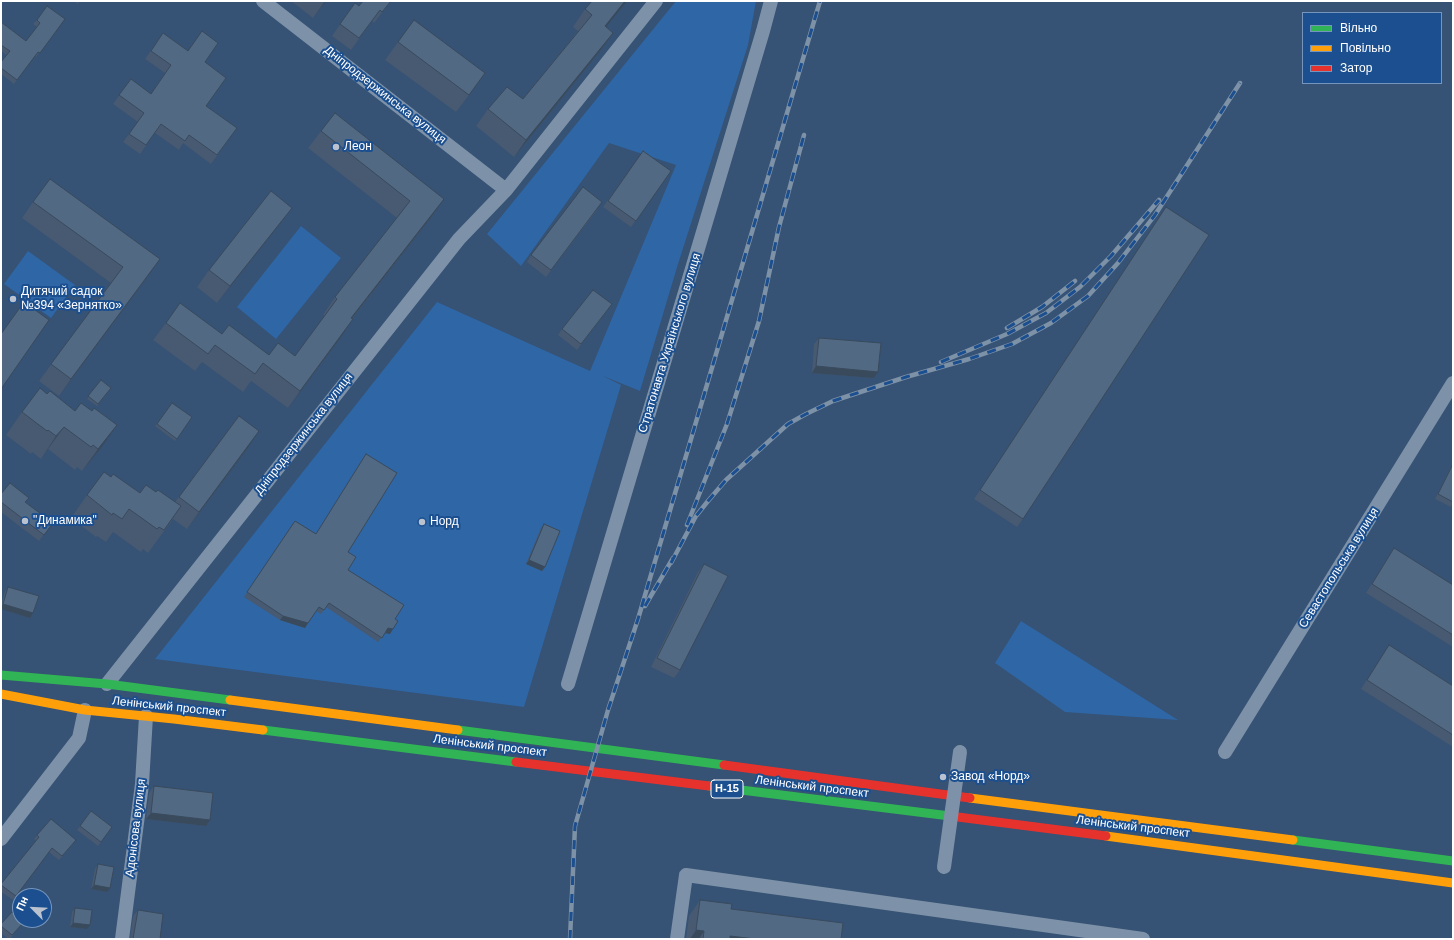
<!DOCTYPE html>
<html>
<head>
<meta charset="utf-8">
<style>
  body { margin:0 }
  #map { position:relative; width:1454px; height:940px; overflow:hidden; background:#365274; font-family:Helvetica,sans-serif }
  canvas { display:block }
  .frame { position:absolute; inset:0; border:2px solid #fff; pointer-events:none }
  .legend { position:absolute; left:1302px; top:12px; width:140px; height:72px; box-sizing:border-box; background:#1b4f8f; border:1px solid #7695bc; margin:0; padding:5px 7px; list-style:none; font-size:12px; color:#fff }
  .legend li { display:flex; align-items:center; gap:8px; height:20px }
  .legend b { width:20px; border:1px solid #7695bc }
  .north { position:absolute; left:12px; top:888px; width:40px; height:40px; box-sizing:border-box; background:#1b4f8f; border:1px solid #7695bc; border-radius:50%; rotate:294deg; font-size:11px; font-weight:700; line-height:16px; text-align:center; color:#fff }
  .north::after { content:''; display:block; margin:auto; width:14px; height:18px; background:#b9c2ce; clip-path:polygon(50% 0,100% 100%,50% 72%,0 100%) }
</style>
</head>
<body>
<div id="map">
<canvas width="1454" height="940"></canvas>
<div class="frame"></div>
<ul class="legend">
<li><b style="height:5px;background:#30b455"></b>Вільно</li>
<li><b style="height:5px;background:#ff9f0a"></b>Повільно</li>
<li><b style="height:5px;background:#e5322d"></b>Затор</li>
</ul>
<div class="north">Пн</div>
</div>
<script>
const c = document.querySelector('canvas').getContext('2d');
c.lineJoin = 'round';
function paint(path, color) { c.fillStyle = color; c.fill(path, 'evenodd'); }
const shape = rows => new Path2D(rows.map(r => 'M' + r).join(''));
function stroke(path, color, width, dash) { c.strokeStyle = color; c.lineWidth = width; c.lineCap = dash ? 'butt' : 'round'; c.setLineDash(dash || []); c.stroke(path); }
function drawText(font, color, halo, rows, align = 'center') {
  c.font = font + ' Helvetica,sans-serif'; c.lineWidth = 4; c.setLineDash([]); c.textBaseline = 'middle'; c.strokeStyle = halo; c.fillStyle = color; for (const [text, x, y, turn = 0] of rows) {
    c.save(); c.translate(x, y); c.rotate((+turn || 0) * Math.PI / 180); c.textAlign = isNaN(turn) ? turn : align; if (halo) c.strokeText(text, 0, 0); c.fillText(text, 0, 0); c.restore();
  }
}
const green = shape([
  [676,1,756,1,748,45,678,264,640,391,603,376,621,385,524,707,155,659,437,302,590,371,676,165,609,143,521,266,487,234],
  [301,226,341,258,276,339,237,307],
  [28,251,75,285,51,318,4,284],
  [1021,621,1178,720,1065,712,995,663]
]);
const street = shape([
  [263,1,506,190],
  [107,684,459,239,506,190,656,1],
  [568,684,763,31,771,1],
  [1225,752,1453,383],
  [1,839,79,738,85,710],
  [122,939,142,784,146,716],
  [677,939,686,875,1143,939]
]);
const fast = shape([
  [1,675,107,684,230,700],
  [263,730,516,762],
  [458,730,724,765],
  [709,786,950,816],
  [1293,840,1453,861]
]);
const slow = shape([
  [1,694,85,710,174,719,263,730],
  [230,700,458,730],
  [970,798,1293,840],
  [1106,836,1453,883]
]);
const jam = shape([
  [516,762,709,786],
  [724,765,970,798],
  [950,816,1106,836]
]);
const rail = shape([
  [1007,328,1042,307,1075,281],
  [941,362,1007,334,1046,313,1080,287,1111,256,1159,200],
  [687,525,727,424,759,321,779,227,804,135],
  [671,563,696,516,708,501,726,480,788,424,806,414,833,401,906,377,969,359,1012,344,1051,323,1088,296,1118,263,1155,215,1240,83],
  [645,606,673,558],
  [570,939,575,826,608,710,638,619,820,1]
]);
const streetBridge = shape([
  [944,867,960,752]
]);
const wall = shape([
  [74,1,80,1,78,4],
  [291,1,326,1,313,18],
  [363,1,391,1,374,23,372,21,351,50,332,36,355,3,359,6],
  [585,9,613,33,601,50,514,157,476,126,488,109,523,99,578,31,573,27],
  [65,19,36,57,35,56,14,84,1,74,1,62,6,55,1,51,1,22,26,41,37,27,33,24,37,20],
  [163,33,205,62,206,106,237,128,211,164,183,143,179,150,155,133,140,154,123,142,138,122,113,104,131,79,151,94,165,73,145,59],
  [398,42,473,90,456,112,385,60],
  [321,131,444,199,432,216,352,319,341,337,288,408,251,381,243,392,202,362,195,371,153,340,166,323,222,334,269,355,295,356,325,316,323,315,335,297,397,218,308,148],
  [643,151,671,171,631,227,603,207],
  [33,202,148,276,59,396,39,381,111,283,22,218],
  [1166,207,1023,519,1017,527,974,499],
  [292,208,279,225,217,303,197,287,209,270],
  [598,209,546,277,527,262,531,255],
  [607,311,577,350,558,335,562,329],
  [819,338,878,372,874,378,812,373,814,344],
  [101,380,111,388,97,406,87,399],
  [40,388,101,448,82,471,77,467,75,470,48,449,41,459,32,452,31,454,6,435,22,412],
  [172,403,192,417,175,441,155,426],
  [239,416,247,449,187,529,173,519,148,553,143,549,141,552,113,532,106,542,97,536,96,537,71,518,87,495,111,477,140,493,156,492,175,502],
  [1453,463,1453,503,1451,507,1435,499],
  [1,494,26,502,48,529,39,541,1,512],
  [295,521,316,534,348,552,348,570,395,619,390,634,385,633,378,642,326,607,321,614,316,611,305,628,280,620,244,597],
  [544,524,545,567,542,571,526,564,541,528],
  [1394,548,1453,585,1453,647,1366,593],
  [704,564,680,670,674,678,651,667,698,572],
  [8,587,33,613,30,618,1,609,1,605,5,591],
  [1389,645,1453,686,1453,747,1361,689],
  [154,786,210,820,206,826,146,819,149,793],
  [91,811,112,827,98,846,77,830],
  [37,835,73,844,59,860,49,852,13,900,1,892,1,884,36,841,34,839],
  [98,864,107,892,91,889,95,869],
  [700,900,731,909,841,939,686,939,689,916],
  [75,908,87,929,70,927,72,912],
  [138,910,160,939,130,939,133,916],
  [1,924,20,926,10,939,8,939,1,933]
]);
const shadedWall = shape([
  [325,1,326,1,313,18],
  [625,1,627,1,593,43,605,26],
  [613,33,601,50,514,157,526,140],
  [444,199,432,216,339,335,351,318],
  [292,208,279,225,217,303,230,286],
  [160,259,148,276,59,396,71,379],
  [353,319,341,337,288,408,300,391],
  [816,366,878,372,874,378,812,373],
  [117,425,101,448,82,471,98,449],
  [64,427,48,449,41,459,56,436],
  [259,431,247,449,187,529,199,512],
  [529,560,545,567,542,571,526,564],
  [3,604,33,613,30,618,1,609,1,607],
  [283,616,308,623,305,628,280,620],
  [388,628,393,629,390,634,385,633],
  [151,813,210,820,206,826,146,819],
  [94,885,110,888,107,892,91,889],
  [73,923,90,925,87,929,70,927],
  [696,930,704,931,699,939,690,939],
  [730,936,756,939,728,939]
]);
const building = shape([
  [363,1,391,1,382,12,380,10,359,38,340,24,355,3,359,6,363,1],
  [592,1,625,1,605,26,613,33,526,140,488,109,507,87,523,99,592,15,585,9,592,1],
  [47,6,65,19,40,53,38,52,17,80,1,68,1,62,10,51,1,45,1,22,26,41,40,23,37,20,47,6],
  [414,20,485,73,469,95,398,42,414,20],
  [202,31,218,43,205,62,226,78,206,106,237,128,217,155,189,135,185,141,161,124,146,145,129,134,144,113,119,95,131,79,151,94,171,65,151,51,163,33,188,51,202,31],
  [335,113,444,199,351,318,353,319,300,391,263,363,255,374,215,345,208,354,166,323,180,303,222,334,229,325,269,355,278,343,295,356,337,299,335,297,410,201,321,131,335,113],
  [643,151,671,171,636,221,608,201,643,151],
  [50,179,160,259,71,379,51,364,123,267,33,202,50,179],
  [583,187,602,202,551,270,531,255,583,187],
  [271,191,292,208,230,286,209,270,271,191],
  [1166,207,1209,235,1023,519,980,490,1166,207],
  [593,290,612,304,581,344,562,329,593,290],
  [24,302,49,320,1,389,1,334,24,302],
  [819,338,881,343,878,372,816,366,819,338],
  [101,380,111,388,98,404,88,396,101,380],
  [40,388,47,394,50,391,75,411,81,403,92,411,94,408,117,425,98,449,93,445,91,447,64,427,56,436,48,430,47,431,22,412,40,388],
  [172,403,192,417,177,439,157,424,172,403],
  [239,416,259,431,199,512,179,497,239,416],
  [366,454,397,473,348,552,356,557,348,570,404,605,395,619,398,621,393,629,388,628,382,638,329,603,324,610,319,607,308,623,283,616,247,592,295,521,316,534,366,454],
  [1453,464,1453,502,1438,494,1453,464],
  [104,472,111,477,113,474,140,493,146,485,156,492,158,490,181,506,164,530,159,527,157,529,129,509,122,519,113,513,112,515,87,495,104,472],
  [10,483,29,498,25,502,53,523,44,535,1,502,1,494,10,483],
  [544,524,560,531,545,567,529,560,544,524],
  [1394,548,1453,585,1453,635,1372,584,1394,548],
  [704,564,728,576,680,670,657,658,704,564],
  [8,587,39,596,33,613,3,604,8,587],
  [1389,645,1453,686,1453,735,1367,680,1389,645],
  [154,786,213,793,210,820,151,813,154,786],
  [91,811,112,827,101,842,80,826,91,811],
  [51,819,76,840,62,856,52,848,16,896,1,885,1,884,39,837,37,835,51,819],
  [98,864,114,867,110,888,94,885,98,864],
  [700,900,732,904,731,909,843,923,841,939,756,939,730,936,730,939,703,939,704,931,696,930,700,900],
  [75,908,92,910,90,925,73,923,75,908],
  [138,910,163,914,160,939,133,939,138,910],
  [12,912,20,919,20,920,21,920,24,922,12,935,1,926,1,924,12,912]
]);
const markers = [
  [336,147,4,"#b9c2ce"],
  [13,299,4,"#b9c2ce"],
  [25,521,4,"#b9c2ce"],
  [422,522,4,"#b9c2ce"],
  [943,777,4,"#b9c2ce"]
];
const shields = [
  [727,789,32]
];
const shieldNames = [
  ["Н-15",727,789]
];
const streetNames = [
  ["Дніпродзержинська вулиця",385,95,38],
  ["Стратонавта Українського вулиця",670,343,-73],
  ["Дніпродзержинська вулиця",304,434,-52],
  ["Севастопольська вулиця",1339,568,-58],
  ["Ленінський проспект",169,707,6],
  ["Ленінський проспект",490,746,7],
  ["Ленінський проспект",812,787,7],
  ["Ленінський проспект",1133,827,7],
  ["Адонісова вулиця",136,828,-83]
];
const poiNames = [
  ["Леон",344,147],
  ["Дитячий садок",21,292],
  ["№394 «Зернятко»",21,306],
  ["\"Динамика\"",33,521],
  ["Норд",430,522],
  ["Завод «Норд»",951,777]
];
paint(green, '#2f66a5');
stroke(street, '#7d92a8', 14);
stroke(fast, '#30b455', 9);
stroke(slow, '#ff9f0a', 9);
stroke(jam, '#e5322d', 9);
stroke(rail, '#7e92a7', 4.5);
stroke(rail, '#1b4f8f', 3, [9]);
stroke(streetBridge, '#7d92a8', 14);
paint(wall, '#475a72');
paint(shadedWall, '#394a5c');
paint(building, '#526984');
stroke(building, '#394a5c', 1);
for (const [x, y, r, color] of markers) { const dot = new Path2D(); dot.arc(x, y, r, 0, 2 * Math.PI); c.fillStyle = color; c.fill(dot); stroke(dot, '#1b4f8f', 1.5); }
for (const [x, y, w] of shields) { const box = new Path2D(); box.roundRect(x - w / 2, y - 9, w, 18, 3); c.fillStyle = '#1b4f8f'; c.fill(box); stroke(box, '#fff', 1); }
drawText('bold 11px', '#fff', null, shieldNames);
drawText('12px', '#fff', '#1b4f8f', streetNames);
drawText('12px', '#fff', '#1b4f8f', poiNames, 'left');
</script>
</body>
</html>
